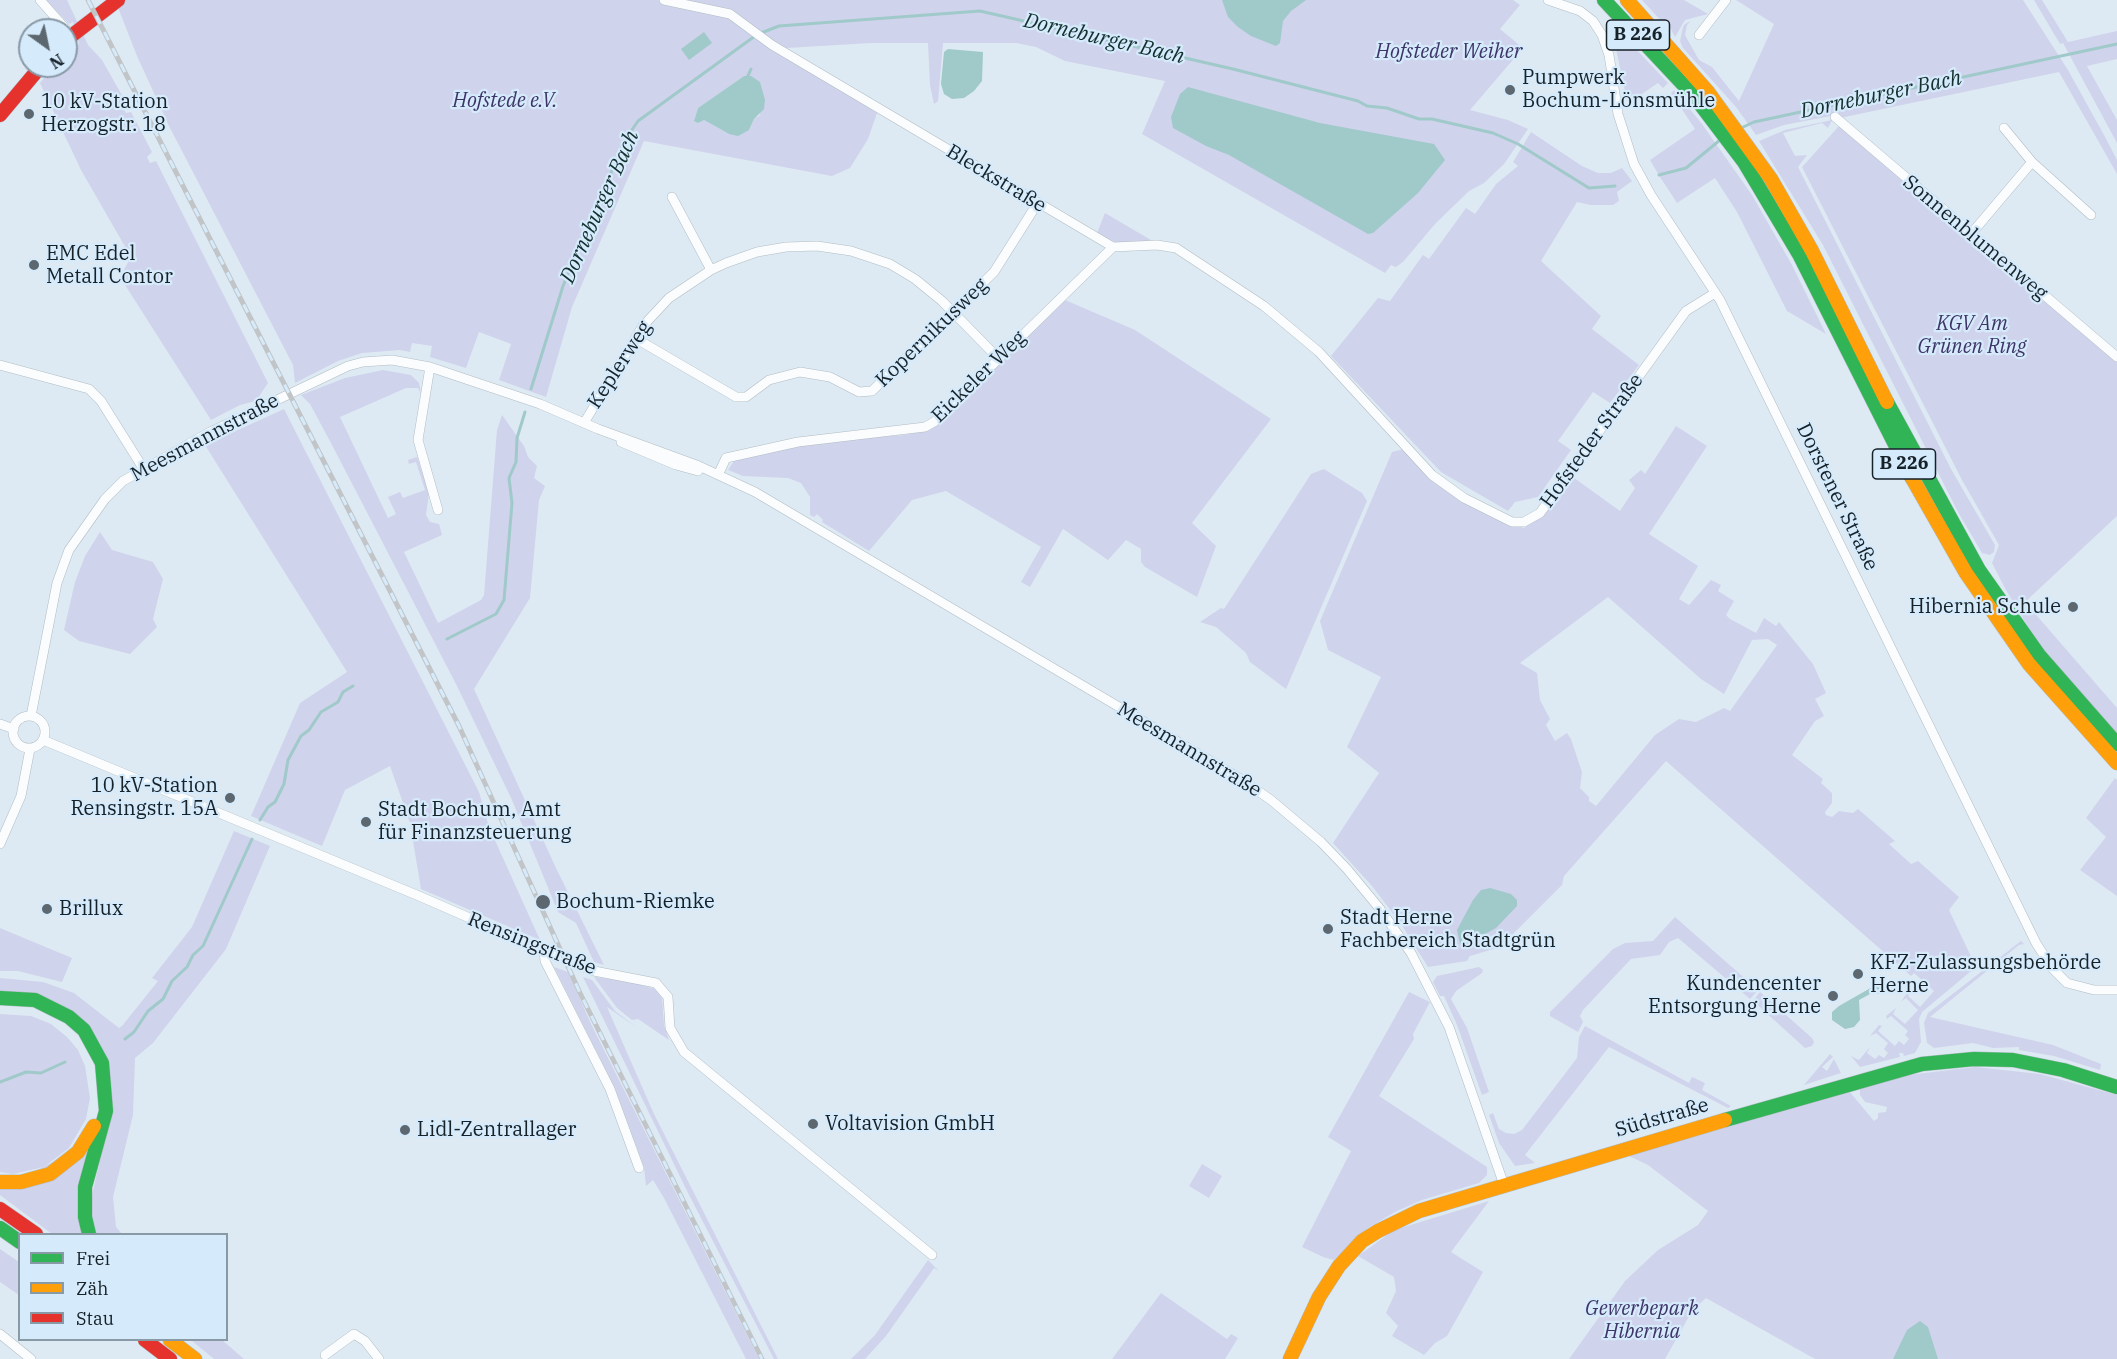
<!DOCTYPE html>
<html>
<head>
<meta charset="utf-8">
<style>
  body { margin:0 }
  #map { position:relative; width:2117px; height:1359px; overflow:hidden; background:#deeaf3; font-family:"IBM Plex Serif",serif }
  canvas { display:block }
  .legend { position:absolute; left:18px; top:1233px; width:210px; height:108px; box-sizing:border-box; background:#d5ebfc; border:2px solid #899aa7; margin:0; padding:8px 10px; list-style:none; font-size:18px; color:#162128 }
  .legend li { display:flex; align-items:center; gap:12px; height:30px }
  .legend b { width:30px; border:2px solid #899aa7 }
  .north { position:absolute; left:18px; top:18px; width:60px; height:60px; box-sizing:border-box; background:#d5ebfc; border:2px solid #899aa7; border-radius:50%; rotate:147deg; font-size:16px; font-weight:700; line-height:24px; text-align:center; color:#162128 }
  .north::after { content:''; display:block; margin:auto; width:21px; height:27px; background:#5c676f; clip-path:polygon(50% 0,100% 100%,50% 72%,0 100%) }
</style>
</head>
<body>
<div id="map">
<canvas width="2117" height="1359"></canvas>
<ul class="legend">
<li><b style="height:8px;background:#30b455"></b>Frei</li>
<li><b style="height:8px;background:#ff9f0a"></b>Zäh</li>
<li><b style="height:8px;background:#e5322d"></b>Stau</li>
</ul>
<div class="north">N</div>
</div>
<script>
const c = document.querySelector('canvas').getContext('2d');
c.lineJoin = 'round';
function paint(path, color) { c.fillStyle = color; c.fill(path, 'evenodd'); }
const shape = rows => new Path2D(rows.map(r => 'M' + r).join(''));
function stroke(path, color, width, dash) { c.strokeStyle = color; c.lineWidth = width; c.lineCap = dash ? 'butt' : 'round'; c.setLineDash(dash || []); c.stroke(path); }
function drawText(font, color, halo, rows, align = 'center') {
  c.font = font + ' "IBM Plex Serif",serif'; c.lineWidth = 4.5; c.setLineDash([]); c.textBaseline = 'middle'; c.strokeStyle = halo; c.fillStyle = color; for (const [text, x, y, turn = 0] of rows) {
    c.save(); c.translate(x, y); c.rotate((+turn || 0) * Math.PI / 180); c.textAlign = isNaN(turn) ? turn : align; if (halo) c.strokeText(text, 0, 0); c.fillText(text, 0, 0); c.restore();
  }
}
const green = shape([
  [46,0,67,0,88,45,102,60,127,104,122,106,126,113,131,112,152,152,147,157,150,163,156,161,268,383,256,401,240,405,211,420,120,277,131,257,81,170,40,83,54,66,66,66,66,54,79,44,73,22,69,24],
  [115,0,1513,0,1520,5,1500,29,1523,48,1470,110,1508,120,1528,129,1504,164,1484,183,1469,191,1435,224,1403,262,1396,267,1391,265,1385,273,1142,134,1165,81,1065,61,1036,47,1016,43,943,43,938,101,934,104,930,85,928,43,871,43,787,48,770,43,774,47,877,113,868,139,850,168,832,176,644,141,572,307,546,397,499,380,511,344,479,332,466,368,430,357,432,346,412,343,410,352,400,350,362,353,338,361,295,383,293,365,169,126,137,56],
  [744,76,760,115,754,119,749,130,729,134,704,120,694,121,698,108],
  [1642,0,1684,0,1708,14,1685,20,1675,37,1667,22,1664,24],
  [1736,0,2023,0,2068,70,2104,135,2117,160,2117,174,2059,72,1840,118,1836,115,1784,125,1756,135,1736,107,1683,48,1680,41,1683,27,1685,24,1691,21,1687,25,1685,35,1699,60,1712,67,1739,101,1774,24],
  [2034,0,2042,0,2068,42,2117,31,2117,59,2087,66,2117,120,2117,143,2063,43,2060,44],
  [1616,28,1668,83,1663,88,1658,83,1630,102,1626,96,1614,39],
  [1674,90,1678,98,1680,97,1702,124,1752,195,1792,265,1826,334,1787,311,1737,212,1715,178,1677,203,1660,177,1650,160,1695,129,1671,93],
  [1832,120,1828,128,1822,123,1783,133,1795,156,1807,155,1798,167,1951,469,1995,545,1994,552,1990,555,1982,553,1958,512,1823,245,1759,141,1785,130],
  [1839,126,2117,361,2117,516,2025,602,2117,708,2117,735,2042,650,2006,590,1992,563,1999,545,1962,480,1802,167],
  [1531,132,1582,166,1598,173,1611,173,1622,168,1632,181,1617,192,1619,201,1613,205,1591,205,1577,202,1541,261,1601,316,1592,329,1639,365,1610,403,1593,392,1558,441,1571,450,1538,497,1515,502,1508,511,1441,472,1331,356,1378,298,1390,301,1423,255,1429,259,1466,208,1475,214,1496,184,1518,166,1513,162],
  [1105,213,1151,240,1151,242,1115,242,1097,233],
  [1065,300,1135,330,1271,419,1192,523,1216,546,1197,597,1145,567,1141,562,1141,549,1126,540,1108,560,1063,529,1030,587,1021,582,1041,547,946,491,912,500,869,551,822,522,823,520,817,514,814,517,810,515,810,497,801,483,788,478,743,476,728,470,736,458,826,441,905,435,927,430],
  [383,370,411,375,419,383,421,394,418,388,406,388,340,417,388,518,396,514,388,497,400,492,403,498,425,490,416,462,409,464,408,460,417,457,429,493,426,515,430,522,439,524,442,535,404,552,438,623,481,600,484,595,497,430,502,415,524,446,528,457,537,466,534,478,545,486,539,500,530,598,474,689,556,868,604,965,594,962,576,923,558,912,512,800,457,686,332,445,310,404,301,395,345,378],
  [284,409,479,792,489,827,540,940,421,889,410,823,390,766,345,790,322,846,251,816,300,703,347,672,205,445],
  [1676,426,1707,446,1649,534,1698,566,1679,599,1689,605,1711,580,1721,585,1718,591,1734,601,1726,615,1730,619,1756,633,1764,618,1776,626,1779,622,1813,664,1826,693,1815,699,1824,716,1815,721,1792,755,1823,779,1821,783,1832,793,1832,803,1825,812,1826,815,1832,817,1839,811,1853,813,1858,809,1895,841,1889,844,1911,864,1918,861,1959,897,1949,910,1976,967,1922,1012,1919,1019,1921,1042,1915,1053,1904,1056,1903,1053,1899,1053,1900,1057,1860,1067,1851,1056,1859,1060,1870,1047,1867,1053,1875,1059,1879,1055,1884,1058,1888,1053,1884,1049,1888,1043,1876,1033,1870,1036,1879,1025,1882,1026,1878,1031,1895,1046,1899,1041,1904,1045,1909,1039,1905,1035,1908,1031,1891,1016,1887,1019,1886,1016,1896,1008,1893,1014,1905,1024,1918,1010,1906,998,1901,1002,1908,991,1911,992,1908,996,1920,1007,1934,991,1914,973,1911,976,1666,761,1564,876,1562,885,1500,947,1470,956,1467,961,1428,967,1401,924,1372,886,1333,843,1379,773,1347,747,1381,677,1328,650,1320,621,1392,452,1404,449,1505,522,1524,528,1543,514,1570,475,1620,511,1635,488,1629,480,1641,470,1645,474],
  [1608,597,1701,679,1724,694,1752,640,1768,639,1777,645,1730,711,1724,708,1696,722,1679,719,1655,735,1596,806,1589,801,1589,797,1580,788,1582,772,1571,739,1567,733,1555,741,1546,725,1550,719,1540,700,1537,673,1520,663],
  [1324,469,1362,493,1367,501,1286,689,1250,662,1246,653,1216,627,1200,622,1221,608,1224,609,1311,474],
  [100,532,112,550,153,562,163,579,153,619,157,627,130,654,79,641,64,630,75,582,85,556],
  [2115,778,2117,780,2117,896,2080,870,2106,837,2086,818],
  [234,831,270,846,226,949,153,1043,135,1058,133,1115,113,1197,116,1227,122,1234,95,1234,89,1209,108,1124,93,1034,0,992,0,978,43,982,74,993,119,1028,122,1026,158,981,152,978,192,927],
  [1675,917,1758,990,1750,999,1678,938,1669,942,1660,955,1631,959,1583,1010,1580,1016,1583,1022,1578,1032,1550,1016,1550,1012,1613,949,1625,943,1653,941],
  [0,928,72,958,62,982,18,971,0,971],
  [2021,941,2024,944,2019,945,1930,1017,2053,1045,2101,1064,2100,1070,2054,1056,2019,1050,2019,1047,1993,1048,1973,1043,1934,1048,1927,1043,1924,1023,1928,1013],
  [554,967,568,972,592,1026,759,1359,746,1359,664,1198,653,1180,646,1186,644,1167,615,1088],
  [1479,967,1483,970,1482,973,1456,991,1451,999,1467,1028,1489,1092,1482,1095,1457,1025,1444,996,1440,996,1433,982,1437,976],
  [583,977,592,980,615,1011,636,1027,607,1007,654,1114,778,1359,774,1359,687,1191],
  [594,977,628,981,655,989,662,998,664,1025,669,1040,638,1019,632,1020,617,1008],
  [1409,992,1430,1002,1413,1034,1414,1039,1379,1096,1487,1167,1487,1175,1479,1183,1422,1200,1395,1212,1368,1228,1334,1260,1323,1257,1302,1247,1351,1151,1328,1137],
  [1760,992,1812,1038,1814,1042,1812,1046,1805,1048,1753,1001],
  [0,1014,31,1016,51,1024,67,1037,78,1050,85,1066,90,1098,86,1119,69,1148,44,1167,13,1174,0,1172],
  [1585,1026,1689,1083,1692,1077,1705,1083,1702,1090,1731,1106,1728,1108,1609,1047,1525,1155,1535,1163,1515,1166,1499,1143,1489,1115,1493,1113,1499,1129,1506,1133,1514,1134,1522,1130,1577,1058,1579,1037],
  [1830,1054,1833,1057,1822,1067,1827,1071,1834,1059,1841,1073,1804,1085],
  [1975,1067,2040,1074,2117,1095,2117,1359,1815,1359,1706,1298,1692,1311,1665,1359,1569,1359,1625,1281,1658,1250,1698,1225,1708,1211,1648,1165,1629,1156,1849,1091,1874,1121,1878,1118,1878,1113,1886,1112,1887,1107,1865,1102,1860,1095,1860,1088,1908,1075],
  [89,1143,85,1234,52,1234,0,1195,0,1186,5,1187],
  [1202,1164,1222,1176,1209,1198,1189,1186],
  [1489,1201,1451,1252,1483,1272,1447,1336,1435,1343,1424,1355,1392,1336,1398,1326,1386,1313,1396,1291,1394,1277,1358,1256,1394,1230],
  [0,1249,19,1262,19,1295,0,1282],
  [928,1260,939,1271,934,1268,886,1336,865,1359,851,1359,875,1335],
  [1161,1293,1227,1339,1231,1334,1238,1338,1225,1359,1112,1359],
  [191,1340,222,1340,244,1359,214,1359]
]);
const water = shape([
  [1222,0,1306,0,1291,11,1283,21,1280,43,1276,46,1251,36,1238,27,1228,17],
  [704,32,712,43,689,60,681,49],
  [948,49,983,52,982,81,974,91,964,98,952,99,944,94,941,84,944,52],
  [744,76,751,76,760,82,765,100,764,109,754,119,749,130,738,136,729,134,704,120,698,123,694,121,698,108],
  [1188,87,1320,123,1434,144,1445,160,1418,193,1373,233,1368,234,1229,155,1206,146,1173,128,1171,117,1180,94],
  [1490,888,1511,894,1517,900,1517,906,1496,928,1463,946,1460,944,1457,930,1473,900,1481,890],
  [1881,982,1889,983,1892,988,1882,994,1870,994,1859,1000,1860,1020,1854,1027,1845,1029,1832,1020,1832,1012,1839,1006],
  [1920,1321,1928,1327,1938,1359,1893,1359,1907,1330]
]);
const stream = shape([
  [761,33,779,26,980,11,1233,69,1358,101,1367,106,1387,108,1419,119,1432,119,1493,133,1518,144,1589,188,1615,186],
  [746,80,751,69],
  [1741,128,1754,122,2117,44],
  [1659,175,1686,168,1720,140],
  [531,389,563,286,625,140,638,121,755,36],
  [447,639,496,614,504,600,512,503,509,478,516,462,517,438,525,412],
  [260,820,268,807,275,802,284,784,288,760,301,736,309,730,321,712,338,702,343,692,353,686],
  [125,1039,134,1032,148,1011,163,999,172,981,187,967,193,955,203,946,252,839],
  [0,1082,26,1072,41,1073,65,1062]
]);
const street = shape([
  [40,0,71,35],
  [664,0,730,14,772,45,1113,247,1157,245,1176,248,1264,306,1319,352,1432,475,1464,498,1512,522,1524,522,1540,513,1686,311,1715,293],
  [1548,0,1580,11,1593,21,1602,35,1609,55,1618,114,1634,164,1651,195,1720,300,2036,943,2052,968,2067,983,2094,990,2117,990],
  [1699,35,1726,0],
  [1835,117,2117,357],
  [2004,128,2032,162],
  [672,197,711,270],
  [1971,234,2032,162,2091,215],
  [635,338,736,397,746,397,769,380,800,372,830,377,859,392,872,391,994,272,1037,204],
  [0,365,89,389,101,401,143,468],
  [430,367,418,440,438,510],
  [584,423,642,327,669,298,711,270,726,263,757,252,786,247,817,246,851,251,890,264,915,279,942,301,999,359],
  [621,442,676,465,698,471],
  [718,475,726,458,798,442,925,427,934,422,1113,247],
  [31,716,57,583,69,550,105,499,123,481,210,432,348,366,363,362,392,360,430,367,540,404,598,429,699,466,755,492,1241,779,1271,800,1321,842,1347,869,1380,909,1411,953,1449,1027,1504,1185],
  '13 732a16 16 0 1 1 32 0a16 16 0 1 1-32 0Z',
  [0,724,14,729],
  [43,740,419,896,573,963,594,971,656,983,668,997,670,1028,684,1052,932,1255],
  [0,844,21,796,30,749],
  [544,951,545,961,610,1089,639,1168],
  [0,1334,31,1359],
  [325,1355,354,1334,365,1341,379,1359]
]);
const fast = shape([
  [1604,0,1694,96,1744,162,1800,256,1912,478],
  [1887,402,1979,570,2039,655,2117,744],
  [0,998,35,1000,69,1017,84,1030,102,1063,106,1111,85,1187,85,1217,89,1234],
  [1725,1120,1922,1064,1974,1059,2013,1060,2063,1070,2117,1087],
  [0,1228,20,1242]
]);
const slow = shape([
  [1627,0,1708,92,1771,179,1812,251,1887,402],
  [1912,478,1966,573,2029,664,2117,763],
  [0,1182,21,1182,50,1174,78,1152,94,1126],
  [170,1340,195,1359],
  [1290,1359,1319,1297,1339,1266,1362,1241,1378,1231,1419,1211,1725,1120]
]);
const jam = shape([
  [66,40,118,0],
  [0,115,41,66],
  [0,1209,36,1234],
  [145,1340,170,1359]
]);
const rail = shape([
  [88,0,459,726,580,993,762,1359]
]);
const markers = [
  [1510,90,6,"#5c676f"],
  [29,114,6,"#5c676f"],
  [34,265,6,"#5c676f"],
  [2073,607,6,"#5c676f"],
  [230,798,6,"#5c676f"],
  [366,822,6,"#5c676f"],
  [543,902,8,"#5c676f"],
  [47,909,6,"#5c676f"],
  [1328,929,6,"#5c676f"],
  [1858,974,6,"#5c676f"],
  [1833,996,6,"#5c676f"],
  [813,1124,6,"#5c676f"],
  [405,1130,6,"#5c676f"]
];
const shields = [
  [1638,35,63],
  [1904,464,63]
];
const shieldNames = [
  ["B 226",1638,35],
  ["B 226",1904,464]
];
const parkNames = [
  ["Hofsteder Weiher",1449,52],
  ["Hofstede e.V.",505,101],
  ["KGV Am",1972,324],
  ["Grünen Ring",1972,347],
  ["Gewerbepark",1642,1309],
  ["Hibernia",1642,1332]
];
const poiNames = [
  ["Pumpwerk",1522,78],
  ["Bochum-Lönsmühle",1522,101],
  ["10 kV-Station",41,102],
  ["Herzogstr. 18",41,125],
  ["EMC Edel",46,254],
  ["Metall Contor",46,277],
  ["Hibernia Schule",2061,607,"right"],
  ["10 kV-Station",218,786,"right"],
  ["Rensingstr. 15A",218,809,"right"],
  ["Stadt Bochum, Amt",378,810],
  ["für Finanzsteuerung",378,833],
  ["Bochum-Riemke",556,902],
  ["Brillux",59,909],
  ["Stadt Herne",1340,918],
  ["Fachbereich Stadtgrün",1340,941],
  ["KFZ-Zulassungsbehörde",1870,963],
  ["Herne",1870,986],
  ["Kundencenter",1821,984,"right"],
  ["Entsorgung Herne",1821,1007,"right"],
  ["Voltavision GmbH",825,1124],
  ["Lidl-Zentrallager",417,1130]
];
const streetNames = [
  ["Bleckstraße",996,179,31],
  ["Sonnenblumenweg",1975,238,40],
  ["Kopernikusweg",932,333,-44],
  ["Keplerweg",620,365,-57],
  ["Eickeler Weg",979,377,-44],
  ["Meesmannstraße",205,438,-28],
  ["Hofsteder Straße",1592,441,-54],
  ["Dorstener Straße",1837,497,64],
  ["Meesmannstraße",1189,750,31],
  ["Rensingstraße",532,944,22],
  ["Südstraße",1662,1118,-16]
];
const waterNames = [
  ["Dorneburger Bach",1104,39,13],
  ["Dorneburger Bach",1881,95,-12],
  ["Dorneburger Bach",600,207,-66]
];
paint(green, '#d0d3ec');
paint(water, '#a0c9ca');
stroke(stream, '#a0c9ca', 3);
stroke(street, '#b1bcc3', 10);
stroke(fast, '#b1bcc3', 15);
stroke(slow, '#b1bcc3', 15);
stroke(jam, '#b1bcc3', 15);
stroke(street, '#fafcfd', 9);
stroke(fast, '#30b455', 14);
stroke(slow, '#ff9f0a', 14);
stroke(jam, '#e5322d', 14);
stroke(rail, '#c1c5c8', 5);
stroke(rail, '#d5ebfc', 3, [9]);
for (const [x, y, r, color] of markers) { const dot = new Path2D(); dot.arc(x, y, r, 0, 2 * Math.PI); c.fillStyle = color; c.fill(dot); stroke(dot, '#d5ebfc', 2); }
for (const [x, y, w] of shields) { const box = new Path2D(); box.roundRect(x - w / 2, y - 15, w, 30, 4.5); c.fillStyle = '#d5ebfc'; c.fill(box); stroke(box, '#162128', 1.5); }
drawText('bold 18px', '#162128', null, shieldNames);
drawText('italic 20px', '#3e3467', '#d5ebfc', parkNames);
drawText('20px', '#162128', '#d5ebfc', poiNames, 'left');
drawText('20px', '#162128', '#d5ebfc', streetNames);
drawText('italic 21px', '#132f2e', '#d5ebfc', waterNames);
</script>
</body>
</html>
